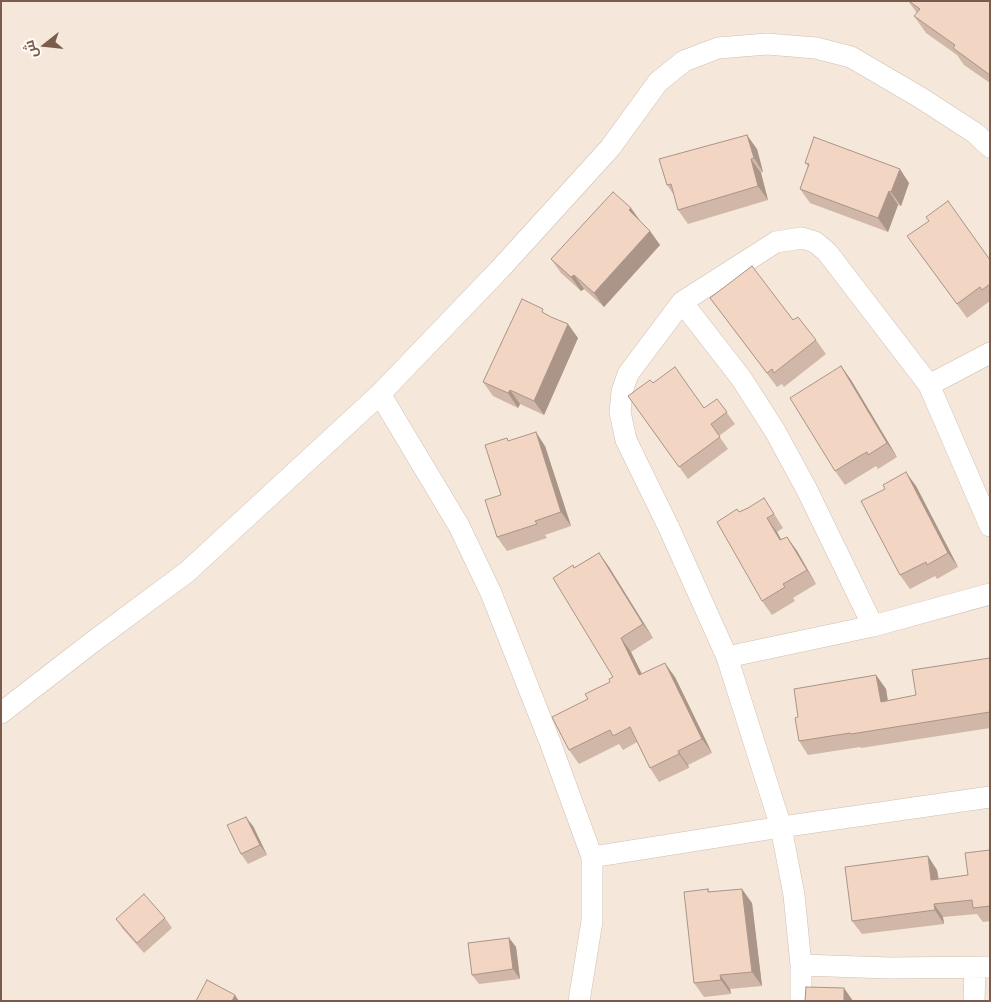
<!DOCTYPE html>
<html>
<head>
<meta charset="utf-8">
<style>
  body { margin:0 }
  #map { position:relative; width:991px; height:1002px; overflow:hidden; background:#fdf6ec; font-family:Roboto,Cairo,sans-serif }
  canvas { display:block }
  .frame { position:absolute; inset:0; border:2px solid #7a5c4d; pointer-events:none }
  .north { position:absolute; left:20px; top:20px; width:50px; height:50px; -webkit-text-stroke:4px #fffaf3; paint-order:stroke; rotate:254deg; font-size:14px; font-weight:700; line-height:20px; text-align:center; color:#7a5c4d }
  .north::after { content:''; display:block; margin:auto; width:18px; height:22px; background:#7a5c4d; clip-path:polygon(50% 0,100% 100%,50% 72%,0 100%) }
</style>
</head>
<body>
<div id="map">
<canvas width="991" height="1002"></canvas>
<div class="frame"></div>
<div class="north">ش</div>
</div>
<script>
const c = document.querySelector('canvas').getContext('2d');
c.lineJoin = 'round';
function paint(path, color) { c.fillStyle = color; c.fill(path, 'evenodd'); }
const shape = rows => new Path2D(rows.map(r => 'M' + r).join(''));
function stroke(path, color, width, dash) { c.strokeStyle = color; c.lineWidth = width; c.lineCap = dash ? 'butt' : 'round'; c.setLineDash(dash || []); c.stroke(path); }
const residential = shape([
  [1,1,990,1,990,1001,1,1001]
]);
const street = shape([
  [682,302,741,378,775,431,807,490,873,626],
  [929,385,990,353],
  [380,394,459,526,491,593,550,742,592,857,592,921,579,1001],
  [727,657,873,626,990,594],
  [1,713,90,644,187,572,380,394,500,269,610,148,658,82,684,61,718,48,767,44,816,48,851,57,921,98,975,133,990,147],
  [592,857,781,827,990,797],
  [801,965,889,968,990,967],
  [801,1001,801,965,794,895,781,827,727,657,669,528,626,440,620,412,622,392,628,374,682,302,776,242,802,238,815,242,827,252,929,385,990,526],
  [974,1001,975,969]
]);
const wall = shape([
  [908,1,990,1,990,83,964,65,957,55,926,33,914,16,917,13],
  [757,149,763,172,761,173,768,200,688,224,678,210,674,195,667,185],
  [805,163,909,183,901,206,898,205,888,232,810,203,800,189,808,166],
  [639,220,650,231,660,245,604,307,584,289,581,291,561,273,551,259],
  [907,236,990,260,990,301,967,318],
  [710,298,793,320,816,340,826,354,784,387,782,384,777,387],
  [547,315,578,338,544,415,520,404,518,408,493,396,483,382],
  [841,366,851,380,897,457,878,469,876,466,868,471,845,485,835,471],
  [653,383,704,408,717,399,735,424,719,436,728,449,688,479,628,396],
  [509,440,545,446,571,526,545,535,547,538,507,551,497,537,501,495],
  [916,486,958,567,937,579,935,576,910,589,900,575],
  [739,512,773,512,783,528,777,532,781,540,787,537,797,551,816,584,793,598,795,601,772,615,762,601],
  [599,553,609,567,653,638,631,652,642,674,675,677,712,753,688,765,689,768,659,782,650,768,637,742,623,750,619,744,579,764,569,750,588,699,610,682,613,677,575,567],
  [990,658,990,728,861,748,860,747,808,755,799,741,798,717,876,675,886,689,888,701,916,695],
  [253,826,267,855,248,864,241,854],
  [990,850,990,921,983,922,977,914,943,917,944,924,862,934,852,921,937,870,939,879,968,875],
  [708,889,710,892,752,903,762,986,730,989,731,994,704,997,694,983],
  [165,918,172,928,144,953,122,928,116,919],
  [509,938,516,947,520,979,479,984,472,975]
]);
const shadedWall = shape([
  [747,135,757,149,763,172,754,158],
  [751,159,761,173,768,200,758,186],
  [900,169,909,183,901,206,891,192],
  [889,191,898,205,888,232,878,218],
  [631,208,641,222,629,210],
  [650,231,660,245,604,307,594,293],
  [574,275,584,289,581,291,571,277],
  [568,324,578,338,544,415,534,401],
  [841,366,851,380,897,457,887,443],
  [510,390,520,404,518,408,508,393],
  [536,432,545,446,571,526,561,512],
  [906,472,916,486,958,567,948,553],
  [767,518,777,532,790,555,780,540],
  [787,537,797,551,816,584,807,570],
  [599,553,609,567,653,638,643,624],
  [621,638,631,652,649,689,639,675],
  [665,663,675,677,712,753,702,739],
  [876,675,886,689,890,716,881,702],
  [678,751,688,765,689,768,679,754],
  [246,817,253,826,267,855,260,845],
  [928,856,937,870,940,893,931,880],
  [742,889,752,903,762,986,752,972],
  [934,904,943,917,944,924,935,910],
  [509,938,516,947,520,979,513,969],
  [720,975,730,989,731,994,721,980],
  [844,988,853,1001,844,1001],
  [235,995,239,1001,232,1001]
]);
const building = shape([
  [909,1,990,1,990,75,953,48,955,45,914,16,920,9,909,1],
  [747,135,754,158,751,159,758,186,678,210,671,184,667,185,659,159,747,135],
  [814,137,900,169,891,192,889,191,878,218,800,189,809,164,805,163,814,137],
  [613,192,631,208,629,210,650,231,594,293,574,275,571,277,551,259,613,192],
  [948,201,990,260,990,284,982,290,980,287,957,304,907,236,929,221,926,217,948,201],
  [752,266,793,320,798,317,816,340,774,373,772,369,767,373,710,298,752,266],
  [522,299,543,309,542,312,551,317,568,324,534,401,510,390,508,393,483,382,522,299],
  [841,366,887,443,868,455,867,452,858,457,835,471,790,398,841,366],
  [675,367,704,408,717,399,727,412,711,424,720,437,679,467,628,396,650,380,653,383,675,367],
  [536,432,561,512,535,521,537,524,497,537,485,500,501,495,485,445,507,438,508,441,536,432],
  [906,472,948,553,927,565,926,562,900,575,861,501,885,489,883,485,906,472],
  [764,498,774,514,767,518,780,540,787,537,807,570,783,584,785,587,762,601,717,522,737,509,739,512,748,508,764,498],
  [599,553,643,624,621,638,639,675,665,663,702,739,678,751,679,754,650,768,630,727,613,736,610,730,569,750,552,717,588,699,585,694,610,682,609,679,613,677,553,578,573,565,574,568,599,553],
  [990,658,990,712,851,734,850,733,799,741,795,718,798,717,794,689,876,675,881,702,916,695,912,670,990,658],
  [246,817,260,845,241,854,227,825,246,817],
  [990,850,990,906,973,908,972,900,934,904,935,910,852,921,845,867,928,856,931,880,968,875,965,853,990,850],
  [708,889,708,892,742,889,752,972,720,975,721,980,694,983,684,892,708,889],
  [144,894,165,918,137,943,116,919,144,894],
  [509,938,513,969,472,975,468,943,509,938],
  [207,980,235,995,232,1001,196,1001,207,980],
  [806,987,844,988,844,1001,805,1001,806,987]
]);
paint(residential, '#f5e8da');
stroke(street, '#d1beb0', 22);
stroke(street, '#fff', 21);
paint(wall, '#d1b7a8');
paint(shadedWall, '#aa9588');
paint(building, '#f3d5c3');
stroke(building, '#aa9588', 1);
</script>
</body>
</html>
